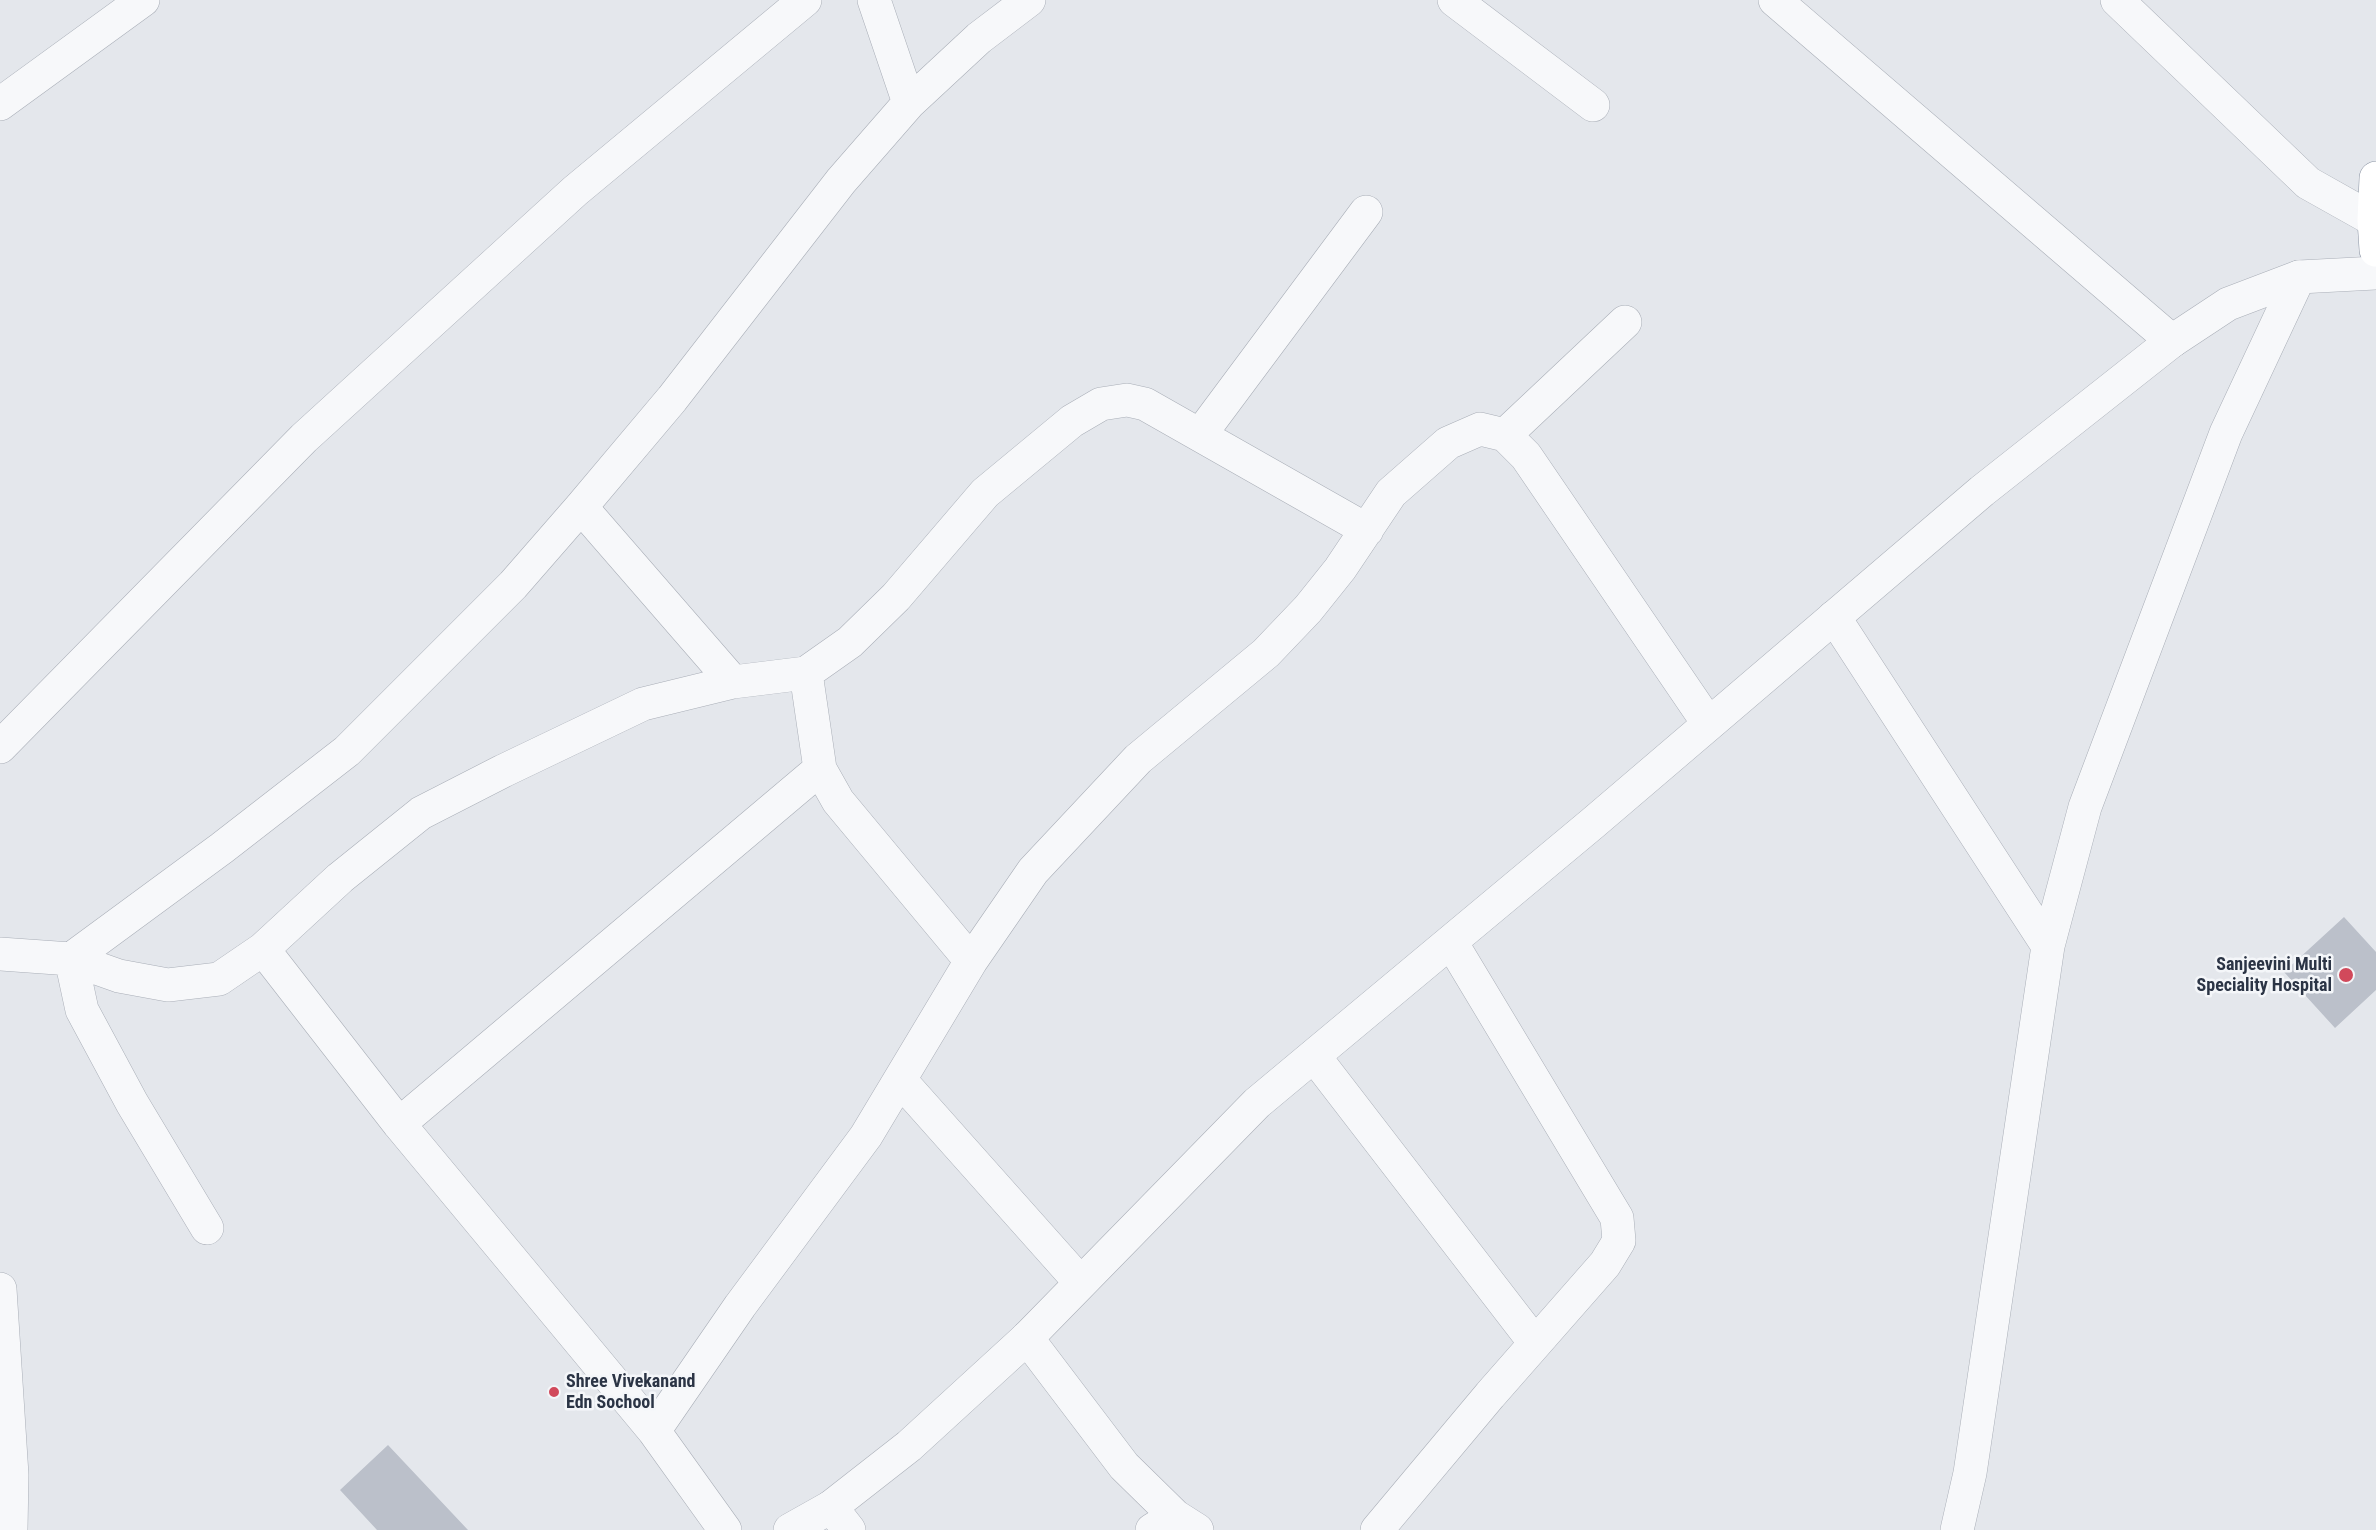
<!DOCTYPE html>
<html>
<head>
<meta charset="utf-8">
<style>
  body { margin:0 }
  canvas { display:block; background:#e4e7ec }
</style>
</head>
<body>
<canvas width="2376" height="1530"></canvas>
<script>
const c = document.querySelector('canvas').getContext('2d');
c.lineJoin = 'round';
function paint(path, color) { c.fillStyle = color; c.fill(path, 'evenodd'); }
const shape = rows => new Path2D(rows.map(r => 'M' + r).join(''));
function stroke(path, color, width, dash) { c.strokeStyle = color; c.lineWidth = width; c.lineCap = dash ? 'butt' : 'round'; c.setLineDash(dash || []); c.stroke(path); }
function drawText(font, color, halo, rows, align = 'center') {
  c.font = font + ' "Roboto Condensed",sans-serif'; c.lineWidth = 5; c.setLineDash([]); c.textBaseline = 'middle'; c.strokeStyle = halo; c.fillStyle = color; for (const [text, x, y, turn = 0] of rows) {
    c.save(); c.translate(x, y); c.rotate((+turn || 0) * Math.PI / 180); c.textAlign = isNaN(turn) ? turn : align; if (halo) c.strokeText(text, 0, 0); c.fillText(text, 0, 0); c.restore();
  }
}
const building = shape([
  [2344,917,2376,952,2376,990,2335,1028,2284,972],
  [388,1445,468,1530,377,1530,340,1490]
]);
const minor = shape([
  [874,0,909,103],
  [1454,0,1593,105],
  [1775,0,2172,341],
  [2117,0,2308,183,2374,220],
  [1200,435,1366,212],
  [1505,435,1625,322],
  [581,507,733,682],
  [1834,617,2048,946],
  [806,673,820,769,838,801,971,961],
  [0,747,304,438,575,191,805,0],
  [263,949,399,1124,654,1431,725,1530],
  [0,954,71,959,119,976,168,985,219,979,263,949,340,878,421,813,503,771,643,704,733,682,806,673,850,642,896,597,985,493,1072,421,1101,404,1127,400,1145,404,1367,530],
  [1314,1056,1535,1343],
  [901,1081,1080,1282],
  [399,1124,820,769],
  [207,1228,132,1103,82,1010,71,959,222,848,347,751,513,585,581,507,672,399,841,181,909,103,979,38,1029,0],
  [0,1289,12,1475,11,1530],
  [1027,1338,1124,1466,1175,1516,1197,1530],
  [654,1431,740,1306,866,1136,971,961,1033,871,1138,759,1266,653,1308,609,1340,569,1391,493,1448,443,1480,429,1505,435,1526,456,1708,723],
  [831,1507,849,1530],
  [1152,1530,1175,1516],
  [1377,1530,1490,1395,1605,1264,1619,1241,1617,1218,1451,942],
  [1957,1530,1970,1473,2048,946,2085,807,2226,433,2299,277]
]);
const tertiary = shape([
  [0,104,143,0],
  [790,1530,831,1507,909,1446,1027,1338,1257,1103,1593,823,1982,491,2172,341,2228,304,2299,277,2376,273]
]);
const trunk = shape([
  [2376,178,2374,220,2376,250]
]);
const markers = [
  [2346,975,8,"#d1495b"],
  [554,1392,6,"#d1495b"]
];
const poiNames = [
  ["Sanjeevini Multi",2332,965],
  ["Speciality Hospital",2332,986],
  ["Shree Vivekanand",566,1382,"left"],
  ["Edn Sochool",566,1403,"left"]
];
paint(building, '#bbc0ca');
stroke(minor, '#a9aeb7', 34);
stroke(tertiary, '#a9aeb7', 34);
stroke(trunk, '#8b94a3', 34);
stroke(minor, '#f7f8fa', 33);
stroke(tertiary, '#f7f8fa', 33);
stroke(trunk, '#fff', 33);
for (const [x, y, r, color] of markers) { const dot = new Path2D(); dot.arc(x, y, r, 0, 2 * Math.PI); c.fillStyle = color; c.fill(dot); stroke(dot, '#f4f6f9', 2); }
drawText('bold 18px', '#2b3445', '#f4f6f9', poiNames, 'right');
</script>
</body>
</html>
